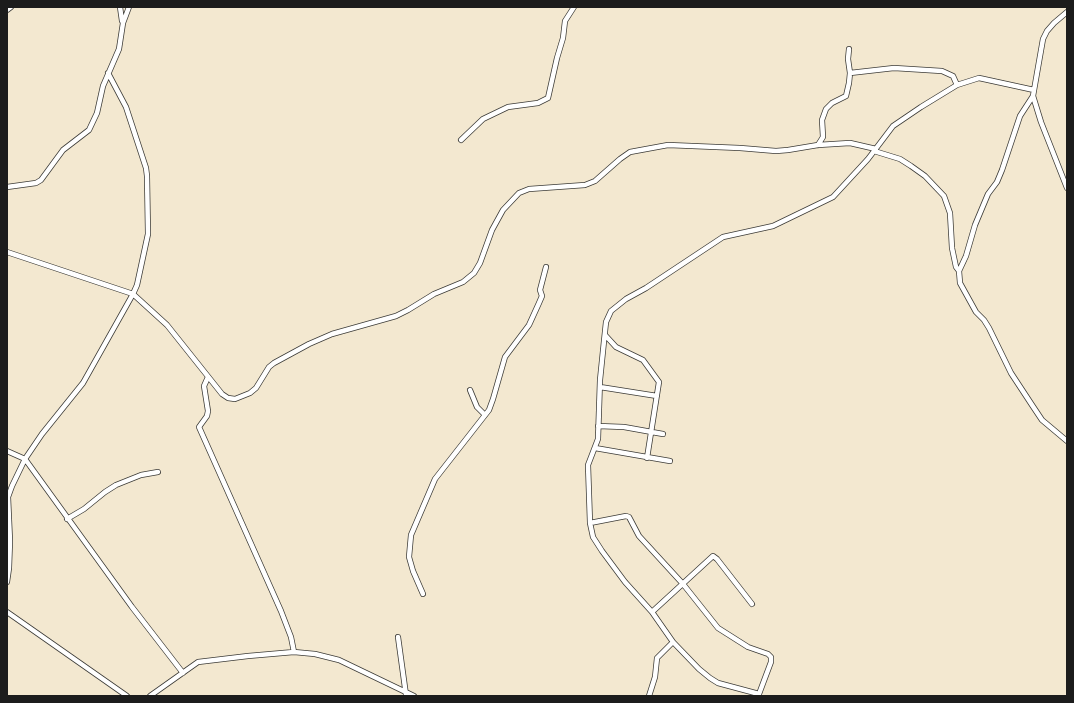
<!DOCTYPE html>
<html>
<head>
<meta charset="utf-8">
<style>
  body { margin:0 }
  #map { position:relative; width:1074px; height:703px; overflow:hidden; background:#f3e8d0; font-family:"IM FELL English",serif }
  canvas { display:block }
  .frame { position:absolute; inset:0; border:8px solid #1c1c1c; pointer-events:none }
</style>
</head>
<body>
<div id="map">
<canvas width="1074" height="703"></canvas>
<div class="frame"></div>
</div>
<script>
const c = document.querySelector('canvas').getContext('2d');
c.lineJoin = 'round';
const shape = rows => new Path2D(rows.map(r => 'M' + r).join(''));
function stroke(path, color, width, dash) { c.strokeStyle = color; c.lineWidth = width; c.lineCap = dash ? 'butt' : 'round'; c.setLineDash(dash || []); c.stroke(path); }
const minor = shape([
  [120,7,122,21],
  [7,10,11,7],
  [1067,12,1054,23,1047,31,1043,39,1033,96,1041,122,1067,188],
  [108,73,126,107,146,168,147,176,148,234,137,285,133,294,83,383,42,434,25,459,132,607,183,673],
  [850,73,894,68,942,71,953,76,957,85],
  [1033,96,1020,116,1002,170,997,182,988,194,975,225,966,256,959,271,960,283,976,312,984,320,989,328,1011,373,1032,405,1042,420,1067,441],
  [461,140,483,119,508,107,538,103,548,98,557,58,563,38,565,21,574,7],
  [818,145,823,137,822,120,826,109,832,103,846,96,849,83,850,73,848,59,849,49],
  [874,151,900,159,911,166,925,176,944,196,950,213,952,248,956,267,959,271],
  [7,187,36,183,41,180,63,150,89,130,97,113,103,86,119,49,123,23,129,7],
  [7,252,133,294,167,325,222,394,228,398,235,399,250,393,256,388,269,367,274,363,309,344,332,334,396,316,408,310,434,294,463,282,474,273,480,263,492,230,503,210,519,193,529,189,585,185,595,181,620,159,630,152,668,145,740,148,776,151,788,150,818,145,850,143,876,149],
  [605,335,616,347,643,360,659,382,647,458],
  [208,377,204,386,208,411,207,416,199,427,281,611,291,637,294,652],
  [600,387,657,396],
  [470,390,477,407,485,415],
  [598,426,624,427,663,434],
  [595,448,670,461],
  [7,451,25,459,12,486,8,497,10,541,9,568,7,582],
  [67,519,84,509,105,492,116,485,141,475,158,472],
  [590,523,626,516,629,517,639,536,683,584,718,628,748,647,768,654,771,657,771,662,759,694],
  [423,594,413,571,409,557,411,535,435,479,489,410,493,399,505,357,529,325,539,303,542,296,540,290,546,267],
  [7,612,127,696],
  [652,612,713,556,717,559,752,604],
  [398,637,406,695],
  [673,642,699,669,710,678,718,683,759,694,759,696],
  [150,696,198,662,248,656,294,652,315,654,339,660,414,696],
  [649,696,655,677,657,658,673,642,652,612,625,582,602,551,593,537,590,523,588,465,598,439,600,380,604,341,606,322,611,311,626,299,646,288,723,237,773,226,833,197,868,159,893,126,921,107,957,85,979,78,1034,90]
]);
stroke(minor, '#3c3b37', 6);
stroke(minor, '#fff', 4.5);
</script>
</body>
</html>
